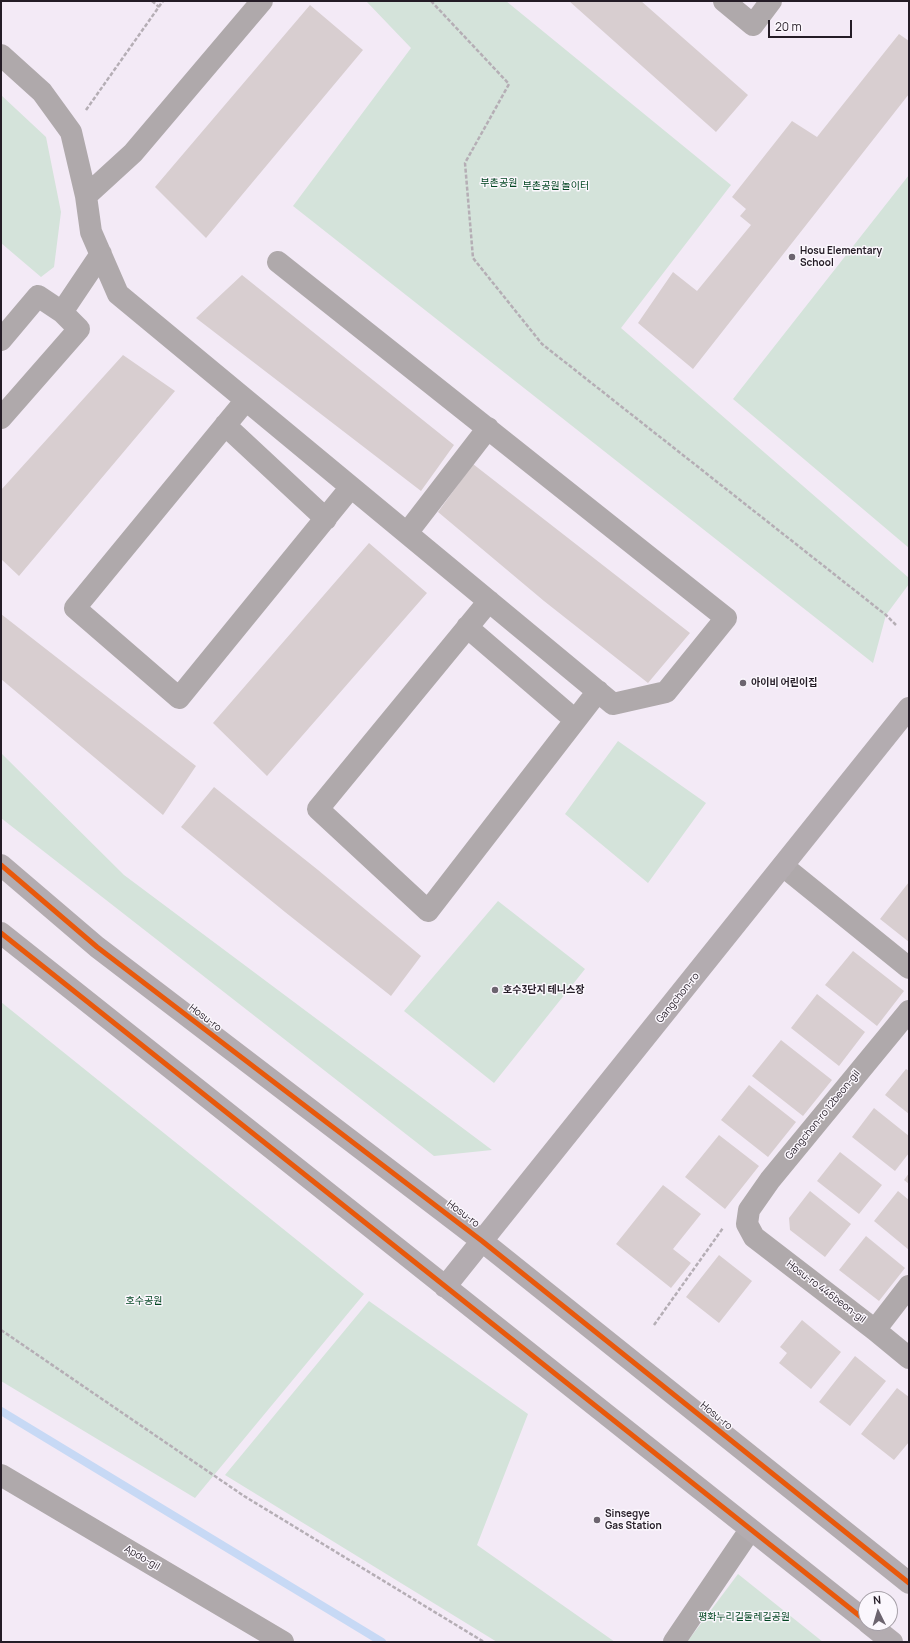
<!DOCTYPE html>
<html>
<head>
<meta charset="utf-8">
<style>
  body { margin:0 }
  #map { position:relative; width:910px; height:1643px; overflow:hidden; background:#f3eaf6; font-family:Manrope,sans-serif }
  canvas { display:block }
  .frame { position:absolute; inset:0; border:2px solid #241c26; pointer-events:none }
  .north { position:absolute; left:858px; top:1591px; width:40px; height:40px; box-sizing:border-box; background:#fbf7fd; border:1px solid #a59fa7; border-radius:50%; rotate:355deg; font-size:11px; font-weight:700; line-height:16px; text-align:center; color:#241c26 }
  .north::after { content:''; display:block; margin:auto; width:14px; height:18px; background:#6c646f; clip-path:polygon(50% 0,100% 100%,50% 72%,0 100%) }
  .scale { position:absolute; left:768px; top:20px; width:84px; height:18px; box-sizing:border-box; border:2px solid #241c26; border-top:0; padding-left:5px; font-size:12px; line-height:14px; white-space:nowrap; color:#241c26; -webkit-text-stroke:3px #fbf7fd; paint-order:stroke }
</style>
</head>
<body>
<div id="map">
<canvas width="910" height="1643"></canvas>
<div class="frame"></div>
<div class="north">N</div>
<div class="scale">20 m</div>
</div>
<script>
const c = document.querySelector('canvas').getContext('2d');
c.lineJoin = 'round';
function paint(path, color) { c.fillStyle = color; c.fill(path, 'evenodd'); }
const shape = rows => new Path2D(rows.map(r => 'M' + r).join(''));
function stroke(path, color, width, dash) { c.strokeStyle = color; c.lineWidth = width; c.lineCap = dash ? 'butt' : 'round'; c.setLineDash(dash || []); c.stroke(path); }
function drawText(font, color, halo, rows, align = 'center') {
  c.font = font + ' Manrope,"Noto Sans KR",sans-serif'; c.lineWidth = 3; c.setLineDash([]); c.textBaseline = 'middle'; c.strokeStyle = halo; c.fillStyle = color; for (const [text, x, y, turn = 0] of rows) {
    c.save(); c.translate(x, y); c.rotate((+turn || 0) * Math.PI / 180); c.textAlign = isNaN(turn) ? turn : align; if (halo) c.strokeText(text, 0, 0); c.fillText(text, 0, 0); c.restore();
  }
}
const green = shape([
  [366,1,506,1,731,185,621,328,909,578,909,584,886,615,873,663,293,206,411,48],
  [1,95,46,137,61,212,54,267,41,277,1,243],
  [909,175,909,548,733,399],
  [618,741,706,803,648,883,565,814],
  [1,753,124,875,492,1150,434,1156,1,818],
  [498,901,585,969,494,1083,404,1011],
  [1,1002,364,1294,195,1498,1,1381],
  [369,1301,528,1414,477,1545,615,1642,497,1642,225,1475],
  [738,1574,823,1642,687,1642]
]);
const stream = shape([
  [1,1411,382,1642]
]);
const building = shape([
  [569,1,641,1,748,95,716,132],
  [310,5,363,50,206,238,155,187],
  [899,34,909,41,909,94,693,369,638,323,673,272,697,291,751,225,740,216,746,209,732,197,792,121,817,137],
  [242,275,454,445,421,491,196,318],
  [123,355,175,391,19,576,1,559,1,490],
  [473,464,690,633,648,683,544,601,438,512],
  [369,543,427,593,267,776,213,723],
  [1,614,196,766,163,815,1,679],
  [214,787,318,870,421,956,391,996,285,912,181,827],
  [909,882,909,942,880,919],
  [853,951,904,991,877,1026,825,985],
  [817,994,865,1032,839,1066,791,1028],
  [781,1040,832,1080,803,1116,752,1076],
  [906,1069,909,1071,909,1114,885,1095],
  [749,1085,796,1122,768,1157,721,1120],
  [874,1108,909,1136,909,1153,895,1171,852,1137],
  [719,1135,759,1166,725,1209,685,1177],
  [840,1152,882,1185,859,1214,817,1181],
  [909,1173,909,1184,904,1180],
  [663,1185,701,1214,673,1249,691,1263,671,1288,616,1244],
  [810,1191,851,1224,825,1257,790,1230,789,1218],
  [898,1191,909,1200,909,1250,874,1221],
  [866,1236,905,1268,879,1301,839,1270],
  [719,1255,752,1281,719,1323,686,1297],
  [802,1320,841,1352,811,1389,779,1363,787,1353,780,1347],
  [855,1356,886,1381,850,1426,819,1402],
  [897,1388,909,1397,909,1442,894,1460,861,1434]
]);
const path = shape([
  [152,1,159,7],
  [431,1,509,84,465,163,473,258,542,344,886,615,896,625],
  [86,110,163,1],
  [654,1325,723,1228],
  [1,1330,244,1496,484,1642]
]);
const minor = shape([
  [724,1,753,25,771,1],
  [1,55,42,92,71,132,86,196,91,232,118,294,613,704,666,692,726,618,278,262],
  [86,196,133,153,262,1],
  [62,312,101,254],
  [1,340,38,296,62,312,79,329,1,418],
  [246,400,75,608,179,698,351,487],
  [225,425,326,519],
  [407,533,488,428],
  [489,601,318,809,428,911,598,691],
  [467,627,575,720],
  [783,866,909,968],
  [909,1011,770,1180,749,1210,747,1224,754,1237,875,1330,909,1358],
  [875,1330,909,1286],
  [1,1475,283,1642],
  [674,1642,750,1530]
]);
const major = shape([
  [1,865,97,947,482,1241,909,1583],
  [1,933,866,1621],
  [445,1287,909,708],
  [868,1623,892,1642]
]);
const cycleway = shape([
  [1,865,97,947,482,1241,909,1583],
  [1,933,866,1621]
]);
const markers = [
  [792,257,4,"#6c646f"],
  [743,683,4,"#6c646f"],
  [495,990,4,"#6c646f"],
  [597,1520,4,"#6c646f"]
];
const parkNames = [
  ["부촌공원",499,183],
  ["부촌공원 놀이터",556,186],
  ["호수공원",144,1301],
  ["평화누리길둘레길공원",744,1617]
];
const poiNames = [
  ["Hosu Elementary",800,251],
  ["School",800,263],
  ["아이비 어린이집",751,683],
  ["호수3단지 테니스장",503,990],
  ["Sinsegye",605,1514],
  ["Gas Station",605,1526]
];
const streetNames = [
  ["Gangchon-ro",678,998,-51],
  ["Hosu-ro",205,1018,37],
  ["Gangchon-ro 12beon-gil",823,1115,-51],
  ["Hosu-ro",463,1214,37],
  ["Hosu-ro 446beon-gil",826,1292,37],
  ["Hosu-ro",716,1416,39],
  ["Apdo-gil",142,1558,30]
];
paint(green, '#d4e3da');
stroke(stream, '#c7d9f5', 8);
paint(building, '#d8ced0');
stroke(path, '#b5aeb5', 2.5, [4, 2]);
stroke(minor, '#afa9ab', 22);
stroke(major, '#b3acb0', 22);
stroke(cycleway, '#e8590c', 5);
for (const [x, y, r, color] of markers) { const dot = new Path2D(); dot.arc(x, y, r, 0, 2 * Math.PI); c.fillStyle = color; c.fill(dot); stroke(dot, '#fbf7fd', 1.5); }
drawText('10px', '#004520', '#fbf7fd', parkNames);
drawText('bold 10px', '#241c26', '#fbf7fd', poiNames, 'left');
drawText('10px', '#241c26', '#fbf7fd', streetNames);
</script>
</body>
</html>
